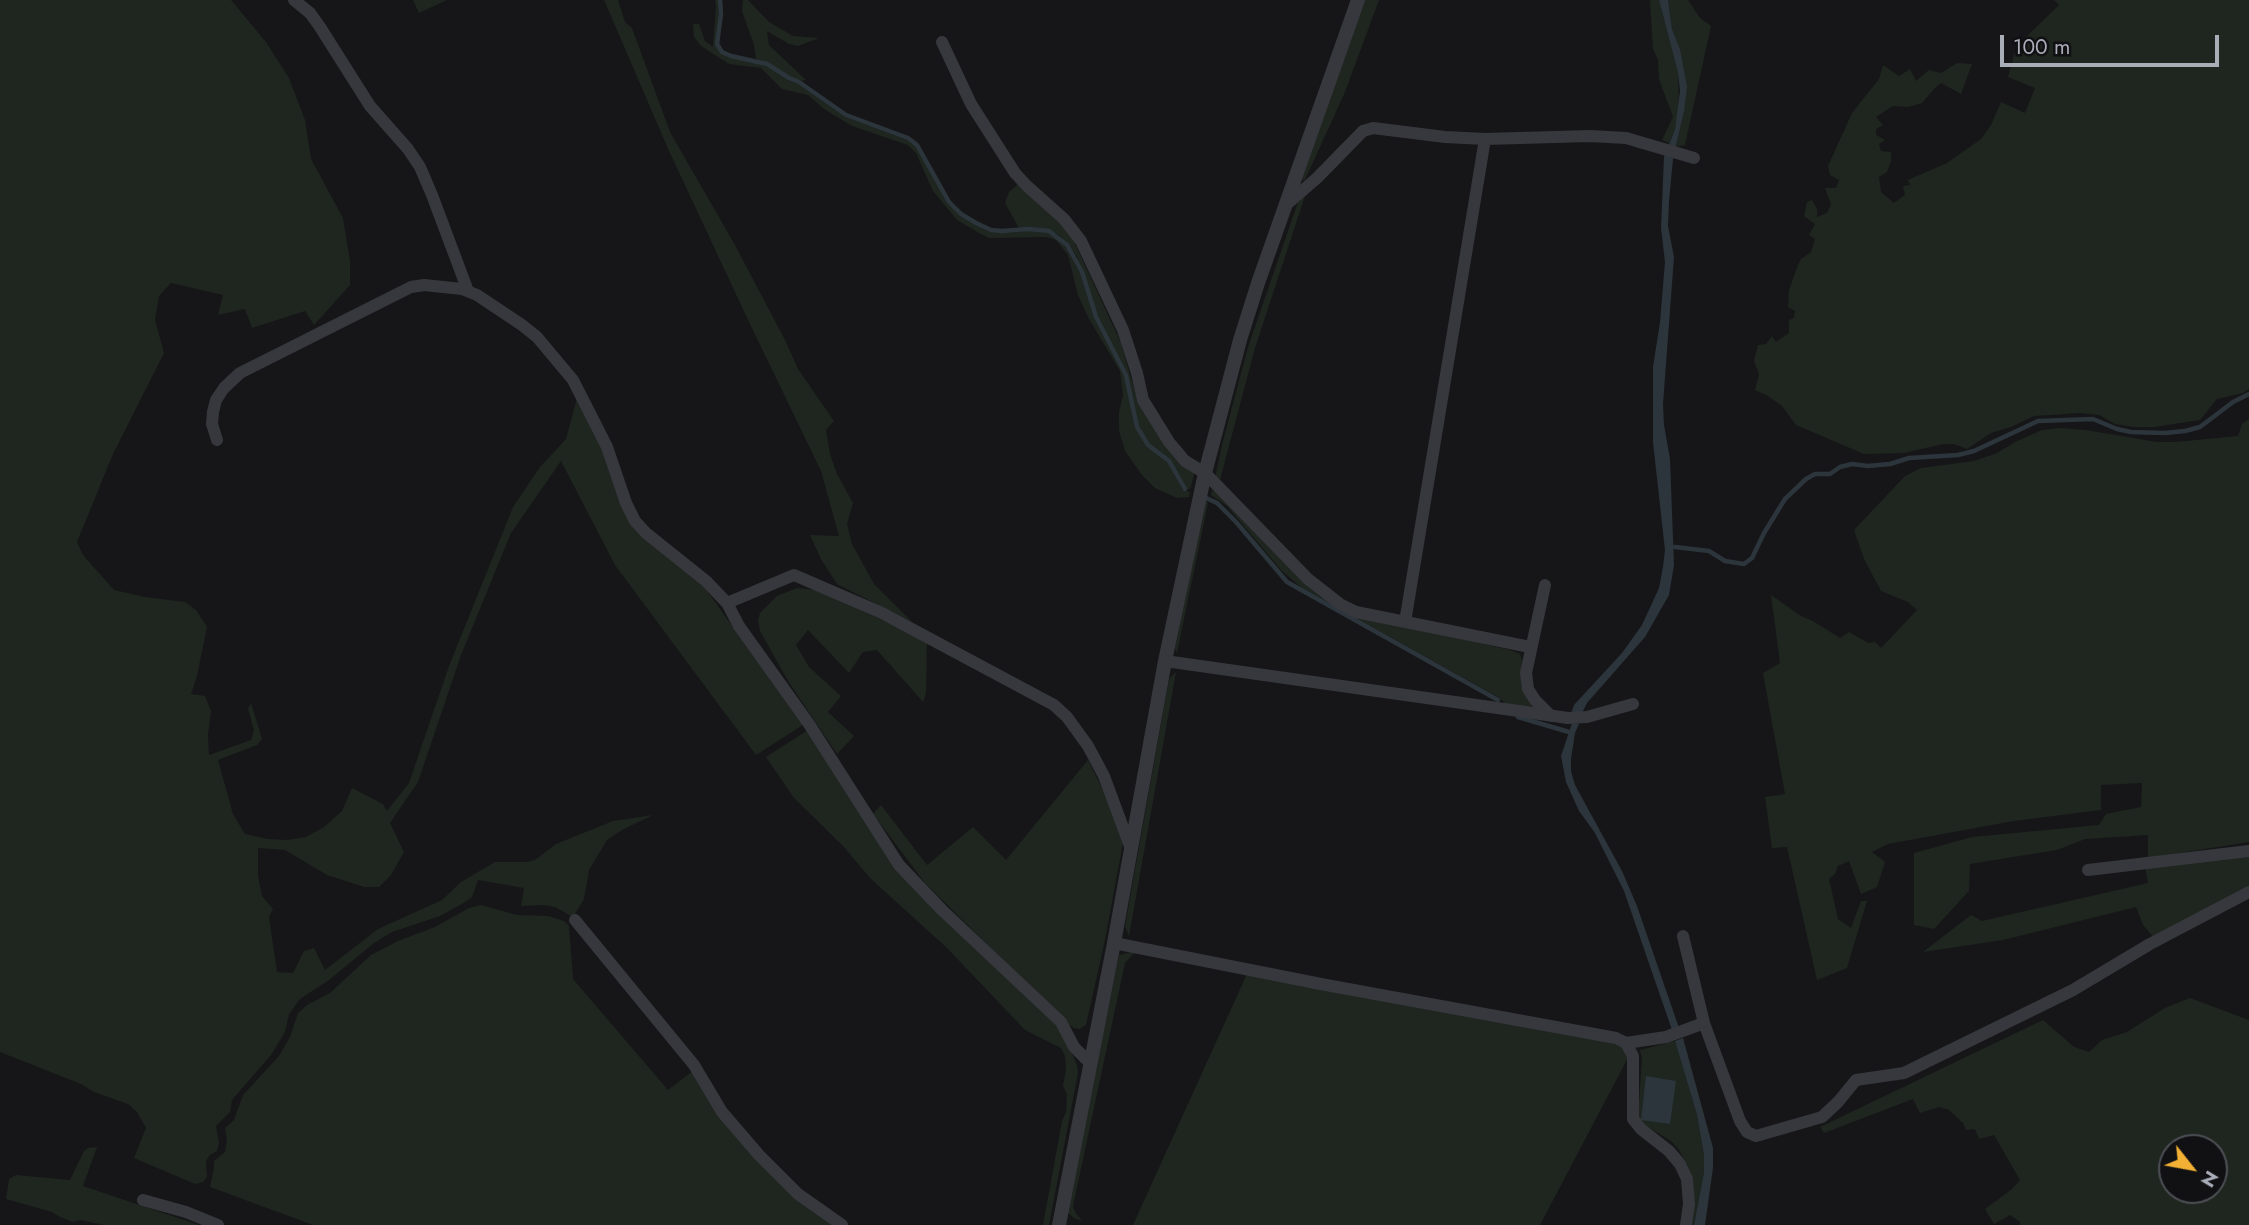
<!DOCTYPE html>
<html>
<head>
<meta charset="utf-8">
<style>
  body { margin:0 }
  #map { position:relative; width:2249px; height:1225px; overflow:hidden; background:#161618; font-family:Jost,sans-serif }
  canvas { display:block }
  .north { position:absolute; left:2158px; top:1134px; width:70px; height:70px; box-sizing:border-box; background:#111113; border:2px solid #4d4f55; border-radius:50%; rotate:121deg; font-size:19px; font-weight:700; line-height:28px; text-align:center; color:#a8adb8 }
  .north::after { content:''; display:block; margin:auto; width:24px; height:32px; background:#f2b134; clip-path:polygon(50% 0,100% 100%,50% 72%,0 100%) }
  .scale { position:absolute; left:2000px; top:35px; width:219px; height:32px; box-sizing:border-box; border:4px solid #a8adb8; border-top:0; padding-left:9px; font-size:21px; line-height:24px; white-space:nowrap; color:#a8adb8; -webkit-text-stroke:5px #111113; paint-order:stroke }
</style>
</head>
<body>
<div id="map">
<canvas width="2249" height="1225"></canvas>
<div class="north">N</div>
<div class="scale">100 m</div>
</div>
<script>
const c = document.querySelector('canvas').getContext('2d');
c.lineJoin = 'round';
function paint(path, color) { c.fillStyle = color; c.fill(path, 'evenodd'); }
const shape = rows => new Path2D(rows.map(r => 'M' + r).join(''));
function stroke(path, color, width, dash) { c.strokeStyle = color; c.lineWidth = width; c.lineCap = dash ? 'butt' : 'round'; c.setLineDash(dash || []); c.stroke(path); }
const green = shape([
  [0,0,231,0,266,42,289,78,305,120,311,159,343,218,350,261,350,285,314,325,305,311,252,328,245,309,218,315,223,295,171,283,159,296,155,320,164,353,113,454,77,542,83,555,114,590,145,597,185,602,196,610,207,627,197,676,191,694,205,696,211,711,208,735,209,755,251,740,254,730,248,709,251,703,262,739,257,745,218,760,233,814,245,834,268,839,287,840,306,837,324,827,342,811,352,788,383,804,387,811,409,783,449,666,513,507,540,467,566,439,577,398,604,452,624,508,705,588,803,725,756,755,615,565,561,461,511,533,461,655,418,782,390,823,404,852,391,875,379,887,364,887,327,875,285,850,258,848,258,876,262,896,273,909,269,917,277,972,293,973,304,951,314,948,325,970,378,929,442,900,461,882,495,862,527,862,535,860,556,844,613,821,653,815,622,830,607,840,589,870,584,899,573,917,555,907,543,905,521,906,524,888,478,880,472,897,462,904,440,916,392,932,374,943,329,980,300,999,289,1014,285,1032,271,1055,232,1100,230,1112,216,1126,219,1143,217,1151,210,1155,206,1161,207,1177,203,1182,195,1184,134,1158,146,1128,137,1112,128,1104,94,1092,81,1084,0,1052],
  [413,0,447,0,419,13],
  [604,0,618,0,625,22,632,28,670,132,735,245,786,342,798,369,834,421,826,430,830,454,837,474,853,503,847,524,852,544,874,584,912,622,837,584,821,559,810,535,839,536,821,471,749,322,669,151],
  [715,0,718,0,719,14,715,44,721,53,730,57,766,66,788,80,798,84,845,117,907,140,916,146,948,204,960,216,975,225,990,232,1002,233,1028,231,1048,233,1058,238,1065,246,1080,273,1094,318,1125,376,1135,428,1147,446,1168,463,1183,490,1190,492,1189,497,1177,498,1155,488,1142,475,1125,451,1119,431,1119,412,1123,395,1120,371,1088,317,1078,295,1068,255,1056,240,1046,237,989,238,979,233,957,220,933,191,916,153,908,145,852,126,824,109,808,95,782,89,761,68,729,64,701,46,694,37,693,24,699,24,705,41,713,47,716,6],
  [743,0,748,0,769,22,793,36,819,38,798,46,789,44,767,31,769,45,806,80,800,81,789,77,767,62,756,59,754,45,742,11],
  [1365,0,1379,0,1345,92,1305,180,1300,180],
  [1650,0,1659,0,1678,73,1679,110,1675,129,1669,143,1662,140,1673,117,1659,79,1658,60,1653,49],
  [1668,0,1688,0,1700,18,1711,26,1685,145,1676,147,1684,112,1680,49,1672,29],
  [2054,0,2249,0,2249,389,2243,393,2217,399,2200,420,2154,427,2134,427,2115,424,2099,415,2080,413,2034,416,2011,427,1991,433,1967,449,1954,444,1943,444,1904,453,1864,454,1796,425,1782,406,1768,396,1755,390,1759,374,1754,361,1758,345,1766,344,1772,336,1776,342,1789,333,1789,320,1794,318,1795,311,1788,307,1789,290,1798,265,1801,259,1811,252,1815,239,1809,235,1815,224,1804,216,1807,202,1812,200,1817,209,1817,217,1827,213,1831,204,1825,188,1836,188,1839,180,1830,175,1828,166,1852,113,1879,79,1883,65,1899,76,1910,69,1916,81,1929,70,1941,73,1957,63,1972,64,1961,94,1941,83,1935,88,1922,103,1908,107,1893,106,1876,117,1883,125,1876,129,1876,135,1885,140,1879,144,1881,151,1891,152,1891,161,1887,172,1879,177,1881,192,1894,203,1905,195,1903,186,1910,185,1908,180,1947,163,1981,139,1991,125,2001,102,2025,113,2035,88,2008,77,2014,55,2027,36,2059,5],
  [1018,184,1053,213,1070,233,1121,343,1138,402,1164,443,1195,472,1190,489,1187,489,1170,460,1149,444,1138,427,1128,374,1097,316,1077,257,1060,236,1049,230,1038,228,1019,228,1005,203,1009,192],
  [1305,196,1255,348,1220,480,1215,478,1222,445,1248,347,1298,202],
  [2249,419,2249,842,2148,858,2148,835,2085,839,2057,850,1970,864,1969,891,1934,929,1914,925,1914,853,1972,837,2099,825,2106,814,2141,807,2142,783,2101,785,2101,810,2014,821,1888,844,1872,852,1885,862,1877,887,1861,894,1849,861,1838,866,1835,874,1829,879,1838,919,1851,928,1861,901,1867,901,1847,968,1817,980,1787,847,1772,848,1765,797,1785,794,1763,673,1780,663,1771,595,1801,616,1813,621,1840,638,1849,632,1868,643,1875,642,1881,648,1917,610,1908,602,1881,591,1864,559,1854,530,1905,476,1921,468,1974,461,1997,453,2015,442,2042,430,2060,428,2086,430,2157,442,2175,442,2238,436,2242,424],
  [1212,490,1217,492,1309,586,1407,627,1510,650,1520,654,1522,660,1521,670,1534,707,1531,708,1507,705,1500,698,1302,588,1282,571,1227,506,1211,495],
  [1205,500,1208,503,1177,653,1175,649],
  [797,588,816,590,913,634,927,643,926,693,923,702,877,650,863,652,849,673,808,630,796,645,809,667,841,696,828,712,854,736,837,754,788,681,760,631,758,621,760,613,777,596],
  [1176,672,1129,936,1125,926,1169,679],
  [808,730,897,869,1060,1026,1077,1065,1078,1073,1049,1225,1043,1225,1062,1121,1066,1112,1067,1094,1063,1086,1066,1069,1065,1056,1061,1048,1025,1030,947,948,871,879,843,846,794,798,766,757],
  [1088,760,1105,794,1123,843,1105,940,1086,1025,1080,1029,1074,1028,1068,1024,925,883,873,814,881,805,927,865,973,827,1006,860],
  [2249,855,2249,887,2153,937,2143,925,2136,907,2003,940,1923,952,1971,915,1982,921,2148,883,2145,867],
  [481,905,517,915,548,916,564,921,569,926,573,979,668,1090,694,1070,721,1115,835,1225,313,1225,210,1187,214,1168,214,1161,225,1152,227,1139,225,1128,234,1120,243,1095,279,1056,290,1037,298,1013,307,1005,330,993,371,955,398,941,435,927,469,908],
  [1136,951,1125,963,1073,1206,1076,1214,1083,1221,1074,1218,1066,1211,1119,955],
  [1244,972,1618,1042,1630,1054,1540,1225,1133,1225,1246,976],
  [2190,998,2249,1020,2249,1225,2020,1225,2020,1222,2010,1215,1994,1224,1985,1209,2012,1189,2020,1180,1994,1135,1979,1139,1975,1129,1966,1130,1963,1123,1949,1110,1939,1107,1920,1113,1913,1099,1824,1133,1820,1127,2043,1020,2074,1047,2089,1052,2102,1040,2127,1032,2165,1008],
  [2214,1148,2214,1190,2172,1190,2172,1148],
  [1675,1041,1697,1115,1704,1155,1704,1172,1694,1225,1692,1225,1694,1190,1689,1168,1679,1150,1671,1141,1643,1124,1638,1118,1642,1059,1640,1050],
  [97,1147,83,1186,199,1225,104,1225,80,1220,73,1222,60,1217,52,1212,6,1199,9,1179,16,1175,70,1180,84,1151,88,1148]
]);
const water = shape([
  [1659,0,1668,0,1672,29,1680,49,1687,87,1684,112,1673,159,1669,201,1668,226,1674,257,1663,404,1664,425,1670,459,1674,565,1669,595,1645,637,1587,703,1582,713,1571,714,1574,705,1622,653,1642,625,1659,588,1663,567,1665,550,1653,442,1653,367,1660,322,1665,262,1661,228,1664,157,1675,129,1680,91,1678,73],
  [1572,723,1579,724,1575,733,1571,759,1571,771,1575,785,1622,871,1637,906,1679,1028,1672,1030,1624,891,1595,833,1579,811,1566,782,1561,756],
  [1683,1038,1713,1148,1713,1168,1705,1225,1694,1225,1704,1172,1704,1155,1697,1115,1675,1041],
  [1646,1076,1676,1081,1670,1124,1641,1120]
]);
const stream = shape([
  [720,0,721,14,717,44,722,52,731,56,767,64,789,78,799,82,846,115,908,138,917,145,949,202,961,214,976,223,991,230,1002,231,1028,229,1049,231,1067,245,1082,272,1096,317,1126,375,1137,427,1148,445,1169,461,1185,489],
  [1204,497,1217,503,1236,522,1287,582,1498,700],
  [1675,547,1709,551,1725,561,1744,564,1752,558,1764,533,1785,499,1806,479,1815,474,1830,474,1840,467,1852,464,1868,466,1890,464,1909,458,1958,455,1974,451,2038,421,2093,419,2117,429,2131,432,2165,433,2185,431,2200,427,2233,402,2249,394],
  [1518,717,1569,732]
]);
const minor = shape([
  [294,0,310,13,320,27,370,106,408,149,420,167,432,195,468,291],
  [942,42,971,104,1015,173,1027,186,1064,219,1081,241,1123,330,1137,373,1143,400,1169,442,1185,461,1205,473,1308,579,1340,604,1356,612,1530,647],
  [1287,204,1317,178,1363,131,1373,128,1445,137,1485,139,1590,136,1626,138,1694,158],
  [217,440,212,424,213,412,216,400,224,388,240,373,411,287,424,285,462,289,477,295,522,325,537,337,573,380,607,447,626,503,635,521,646,533,706,581,727,603,739,626,809,724,899,865,942,910,1061,1022,1074,1047,1090,1063],
  [1545,585,1526,673,1528,689,1535,700,1551,716],
  [727,603,794,575,882,613,1054,705,1067,717,1088,746,1104,776,1131,849],
  [1405,622,1485,139],
  [1165,661,1568,718,1587,717,1633,704],
  [2088,870,2249,851],
  [575,920,694,1065,722,1112,759,1155,798,1194,842,1225],
  [1683,936,1704,1023,1740,1121,1747,1132,1756,1136,1822,1117,1838,1102,1856,1080,1904,1073,2073,990,2150,944,2249,892],
  [1114,943,1326,985,1616,1038,1626,1043,1633,1056,1633,1119,1641,1129,1669,1151,1680,1164,1687,1179,1689,1204,1686,1225],
  [1626,1043,1666,1037,1704,1023],
  [143,1200,186,1212,218,1225]
]);
const tertiary = shape([
  [1059,1225,1114,943,1165,661,1205,473,1240,340,1258,283,1358,0]
]);
paint(green, '#1e261f');
paint(water, '#2c353c');
stroke(stream, '#2c353c', 4.5);
stroke(minor, '#37383d', 12);
stroke(tertiary, '#37383d', 14);
</script>
</body>
</html>
